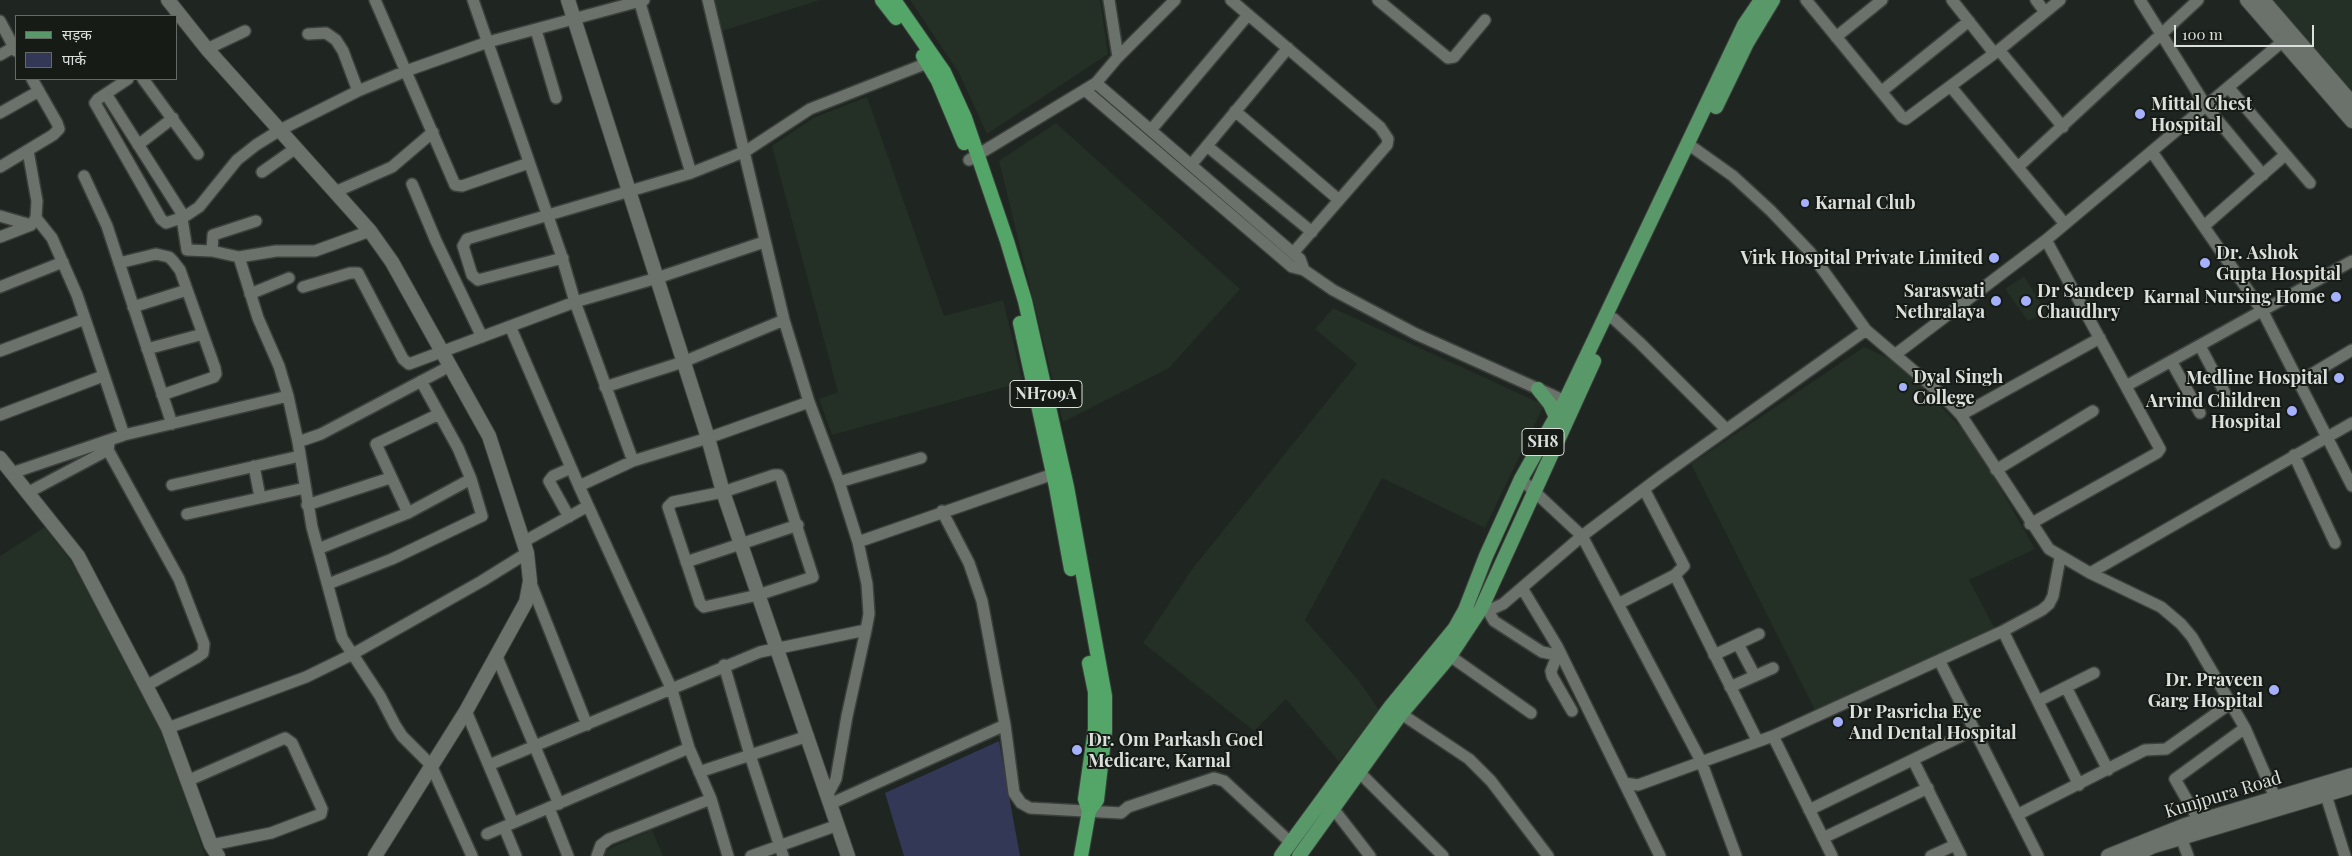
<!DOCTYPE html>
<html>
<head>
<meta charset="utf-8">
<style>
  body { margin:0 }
  #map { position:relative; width:2352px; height:856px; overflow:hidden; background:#1f2520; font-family:"Playfair Display","Noto Sans Devanagari",serif }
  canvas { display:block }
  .legend { position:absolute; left:15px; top:15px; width:162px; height:65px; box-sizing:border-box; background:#161b16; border:1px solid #656a65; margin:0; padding:6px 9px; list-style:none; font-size:15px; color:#dce0dc }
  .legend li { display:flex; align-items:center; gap:10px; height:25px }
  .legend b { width:25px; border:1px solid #656a65 }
  .scale { position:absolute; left:2174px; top:25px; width:140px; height:22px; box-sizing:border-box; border:2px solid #dce0dc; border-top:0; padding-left:6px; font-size:15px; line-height:18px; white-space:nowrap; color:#dce0dc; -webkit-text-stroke:4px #161b16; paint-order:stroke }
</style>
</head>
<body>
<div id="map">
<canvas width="2352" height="856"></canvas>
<ul class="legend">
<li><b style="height:6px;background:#599969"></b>सड़क</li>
<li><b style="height:14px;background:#333857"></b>पार्क</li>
</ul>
<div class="scale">100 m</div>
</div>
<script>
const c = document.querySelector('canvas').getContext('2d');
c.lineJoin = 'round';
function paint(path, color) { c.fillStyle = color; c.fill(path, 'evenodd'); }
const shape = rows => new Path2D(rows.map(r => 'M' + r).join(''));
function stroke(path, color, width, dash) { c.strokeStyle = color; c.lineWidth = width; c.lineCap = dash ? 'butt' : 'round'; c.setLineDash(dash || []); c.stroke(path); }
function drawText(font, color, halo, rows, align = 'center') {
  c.font = font + ' "Playfair Display",serif'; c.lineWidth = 4; c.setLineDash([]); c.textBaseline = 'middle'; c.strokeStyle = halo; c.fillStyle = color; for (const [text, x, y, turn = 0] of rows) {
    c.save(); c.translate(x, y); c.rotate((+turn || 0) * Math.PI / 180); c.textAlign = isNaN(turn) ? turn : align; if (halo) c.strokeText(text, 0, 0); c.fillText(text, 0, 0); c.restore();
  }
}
const built = shape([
  [715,0,820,0,722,31],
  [910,0,1100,0,1108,54,987,134,959,73],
  [2240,0,2352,0,2352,128],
  [867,97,944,316,1003,300,1023,382,832,435,819,399,838,392,772,146,813,118],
  [1056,123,1240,289,1169,368,1063,422,999,161],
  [2024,276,2046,312,2028,321,2005,289],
  [1333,308,1544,405,1485,528,1382,478,1305,620,1359,681,1379,710,1339,762,1286,699,1254,731,1143,643,1193,568,1357,364,1315,329],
  [1864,347,1903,365,1974,442,2035,549,1969,580,1995,629,1815,710,1691,464],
  [45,527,80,573,166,736,205,856,0,856,0,556],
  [652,830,663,856,598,856,597,854]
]);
const green = shape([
  [999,741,1020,856,904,856,885,793]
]);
const minor = shape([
  [375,0,455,185,462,186,529,163],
  [473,0,561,254,575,302,633,461],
  [639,0,691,173],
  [708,0,784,320,809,402,839,482,858,542,867,584,869,614,866,630,847,716,836,779,828,794],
  [1109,0,1118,57],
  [1231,0,1380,127,1388,139,1387,145,1293,253],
  [1378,0,1448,58,1454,57,1485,20],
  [1806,0,1902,117,1906,119,1999,50,2060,0],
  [1952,0,1994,53],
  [2036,0,2045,12],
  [2140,0,2206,106,2263,175],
  [0,21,16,51],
  [536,30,556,98],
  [308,34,326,33,336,40,343,51,358,91],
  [1836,37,1882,0],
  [207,49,245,31],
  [1999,50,2063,127],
  [0,55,14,47],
  [128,79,98,99,95,103,161,219,166,223,184,217,199,207,237,160,256,145,280,130,358,91,406,71,488,42,644,0],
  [143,79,198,154],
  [1096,83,1300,259,1304,270],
  [1951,87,2065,224],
  [2229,88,2310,183],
  [1086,91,1292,267,1304,270,1333,290,1416,334,1572,404],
  [1882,91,1969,21],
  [106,94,181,212,187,250,212,251,239,257,276,251,315,251,370,231],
  [1235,111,1339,200],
  [0,113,39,91],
  [1151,130,1248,15],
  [1688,144,1733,176,1771,211,1810,252,1866,330,1942,395,1961,415,2049,549,2090,573,2161,607,2181,624,2192,637,2245,728,2278,804],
  [138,145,173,118],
  [1207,146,1312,232],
  [2152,152,2263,312,2352,486],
  [969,160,1096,83,1118,57,1175,0],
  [1191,165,1288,48],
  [0,167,53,135,59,129,57,123,32,79],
  [2018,167,2198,0],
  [262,172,296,148],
  [84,176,107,226,172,424],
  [412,184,436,241,482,337],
  [335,192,392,167,433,132],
  [0,216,31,225],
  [2204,226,2285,155],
  [0,237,31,225,36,218,37,201,28,151],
  [212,251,213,235,256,221],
  [239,257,258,318,279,366,288,396,298,442,312,527,342,638,380,696,395,725,402,736,431,765,472,856],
  [563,258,478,280,472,275,463,246,467,239,691,173,746,151,810,109,935,60],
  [119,263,156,254,169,257,173,261,180,270,215,368,216,374,214,377,162,395],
  [0,287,63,262],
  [303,287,350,273,358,273,403,359,409,364,575,302,657,278,764,242],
  [250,294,289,278],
  [133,307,187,290],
  [1606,316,1614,319,1640,343,1726,429],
  [510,326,579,486,672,690,689,748,711,799,728,856],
  [2200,346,2227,397],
  [147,349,203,334],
  [0,351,85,319],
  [1896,354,2046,240,2282,42],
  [2171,361,2200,413],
  [2300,381,2352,350],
  [2126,386,2352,261],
  [605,387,683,362,784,320],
  [0,415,103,376],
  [1961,415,2100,338],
  [124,435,288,396],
  [298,442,321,434,450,366],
  [108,450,179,579,204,644,203,653,196,658,146,686],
  [2294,455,2335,543],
  [254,466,260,497],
  [1996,470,2093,411],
  [12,473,124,435,77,295,52,238,36,218],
  [774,475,779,475,781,478,813,577,758,595,704,607,700,603,668,507,673,502,723,492,774,475],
  [1521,479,1582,536,1701,761,1736,856],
  [839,482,921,458],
  [172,485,300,456],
  [579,486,633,461,708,438,809,402],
  [27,493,108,450,109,444],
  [307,505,390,478],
  [942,511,969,563,982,601,1005,725,1014,793,1021,803,1030,808,1121,813,1128,807,1214,778,1224,781,1291,843],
  [408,513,376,444,439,414],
  [187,514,305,488],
  [569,517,549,481,553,476,571,468],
  [2030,524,2157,453,2160,449,2046,240],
  [523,542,588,506],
  [858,542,1059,472],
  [318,549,408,513,471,479],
  [686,562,798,525],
  [2090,573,2352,423],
  [1675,575,1757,740],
  [530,581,587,725],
  [328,584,392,559,482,516,471,479,458,448,421,381],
  [1522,588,1557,646,1660,856],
  [1618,604,1675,575,1684,566,1644,489],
  [1481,609,1494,608,1503,604,1582,536,1660,477,1866,330],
  [1487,609,1494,621,1542,652,1562,656],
  [2003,631,2079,785],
  [1738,644,1755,676],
  [1714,655,1759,634],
  [1450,656,1531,713],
  [1557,656,1551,671,1552,676,1572,711],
  [497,657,559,804],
  [1940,662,2038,856],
  [724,665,750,755,783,856],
  [1730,687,1773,668],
  [2066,687,2108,770],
  [2038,701,2094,673],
  [1394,709,1469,759,1491,781,1548,856],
  [466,711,513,823],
  [168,728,306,677,351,655,482,581,527,553],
  [1773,736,1832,856],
  [1913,760,1961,856],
  [489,765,760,652,866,630],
  [699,772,808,736],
  [1359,772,1443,856],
  [187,781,285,738,292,743,322,809,321,814,271,833,211,845],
  [1624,783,1638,785,1773,736,2003,631,2042,610,2049,604,2053,596,2060,558],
  [2324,789,2345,856],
  [830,804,1005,725],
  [1332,807,1370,856],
  [549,808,568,856],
  [1809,810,1974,730],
  [2017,815,2145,750,2166,749,2231,703],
  [2199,821,2175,779,2245,728],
  [504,827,516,856],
  [2179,832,2188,856],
  [487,834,689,748],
  [1823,838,1928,788],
  [597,856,601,845,609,839,711,799],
  [751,856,838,825],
  [1931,856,1955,845]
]);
const tertiary = shape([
  [168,0,207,49,370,231,392,262,489,436,527,553,530,581,526,602,466,711,375,856],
  [568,0,708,438,723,492,848,856],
  [2247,0,2352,121],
  [2263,0,2352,103],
  [0,458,78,556,168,728,211,845,218,856],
  [2108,856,2185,825,2352,775],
  [2132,856,2154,846,2352,787]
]);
const primary = shape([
  [1716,107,1747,43,1773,0],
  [1538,389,1550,404,1556,417],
  [1281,856,1391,706,1455,628,1465,610,1486,556,1521,479,1565,401,1744,25,1761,0],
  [1299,856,1401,714,1450,656,1481,609,1594,361]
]);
const trunk = shape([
  [882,0,896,18],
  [894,0,944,72,965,118,1007,241,1025,301,1067,487,1105,696,1105,731,1097,800,1089,811,1081,856],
  [923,56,938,81,964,143],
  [1020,323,1056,487,1071,569],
  [1089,811,1085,799,1095,729,1095,692,1089,663]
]);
const markers = [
  [2140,114,6,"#a5b1fc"],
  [1805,203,5,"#a5b1fc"],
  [1994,258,6,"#a5b1fc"],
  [2205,263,6,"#a5b1fc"],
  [2336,297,6,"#a5b1fc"],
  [1996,301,6,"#a5b1fc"],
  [2026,301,6,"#a5b1fc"],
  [2339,378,6,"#a5b1fc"],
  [1903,387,5,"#a5b1fc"],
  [2292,411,6,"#a5b1fc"],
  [2274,690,6,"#a5b1fc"],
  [1838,722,6,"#a5b1fc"],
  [1077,750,6,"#a5b1fc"]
];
const shields = [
  [1046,394,72],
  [1543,442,42]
];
const shieldNames = [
  ["NH709A",1046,394],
  ["SH8",1543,442]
];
const poiNames = [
  ["Mittal Chest",2151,104],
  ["Hospital",2151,125],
  ["Karnal Club",1815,203],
  ["Dr. Ashok",2216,253],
  ["Gupta Hospital",2216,274],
  ["Virk Hospital Private Limited",1983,258,"right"],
  ["Saraswati",1985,291,"right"],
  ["Nethralaya",1985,312,"right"],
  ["Dr Sandeep",2037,291],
  ["Chaudhry",2037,312],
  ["Karnal Nursing Home",2325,297,"right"],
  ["Dyal Singh",1913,377],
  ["College",1913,398],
  ["Medline Hospital",2328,378,"right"],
  ["Arvind Children",2281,401,"right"],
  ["Hospital",2281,422,"right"],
  ["Dr. Praveen",2263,680,"right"],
  ["Garg Hospital",2263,701,"right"],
  ["Dr Pasricha Eye",1849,712],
  ["And Dental Hospital",1849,733],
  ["Dr. Om Parkash Goel",1088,740],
  ["Medicare, Karnal",1088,761]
];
const streetNames = [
  ["Kunjpura Road",2223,795,-17]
];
paint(built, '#242f26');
paint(green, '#333857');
stroke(minor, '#3c403c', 14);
stroke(tertiary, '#3c403c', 16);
stroke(primary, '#3c403c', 16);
stroke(trunk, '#3c403c', 16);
stroke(minor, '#6b716b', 11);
stroke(tertiary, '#6b716b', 14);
stroke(primary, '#599969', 14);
stroke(trunk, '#53a668', 14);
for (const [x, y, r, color] of markers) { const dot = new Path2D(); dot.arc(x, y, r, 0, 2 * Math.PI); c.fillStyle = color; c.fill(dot); stroke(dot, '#161b16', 2); }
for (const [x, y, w] of shields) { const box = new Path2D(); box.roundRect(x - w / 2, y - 13.5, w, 27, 4); c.fillStyle = '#161b16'; c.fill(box); stroke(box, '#dce0dc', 1); }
drawText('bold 16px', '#dce0dc', null, shieldNames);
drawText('bold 18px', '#dce0dc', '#161b16', poiNames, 'left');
drawText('18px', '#dce0dc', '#161b16', streetNames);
</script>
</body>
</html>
